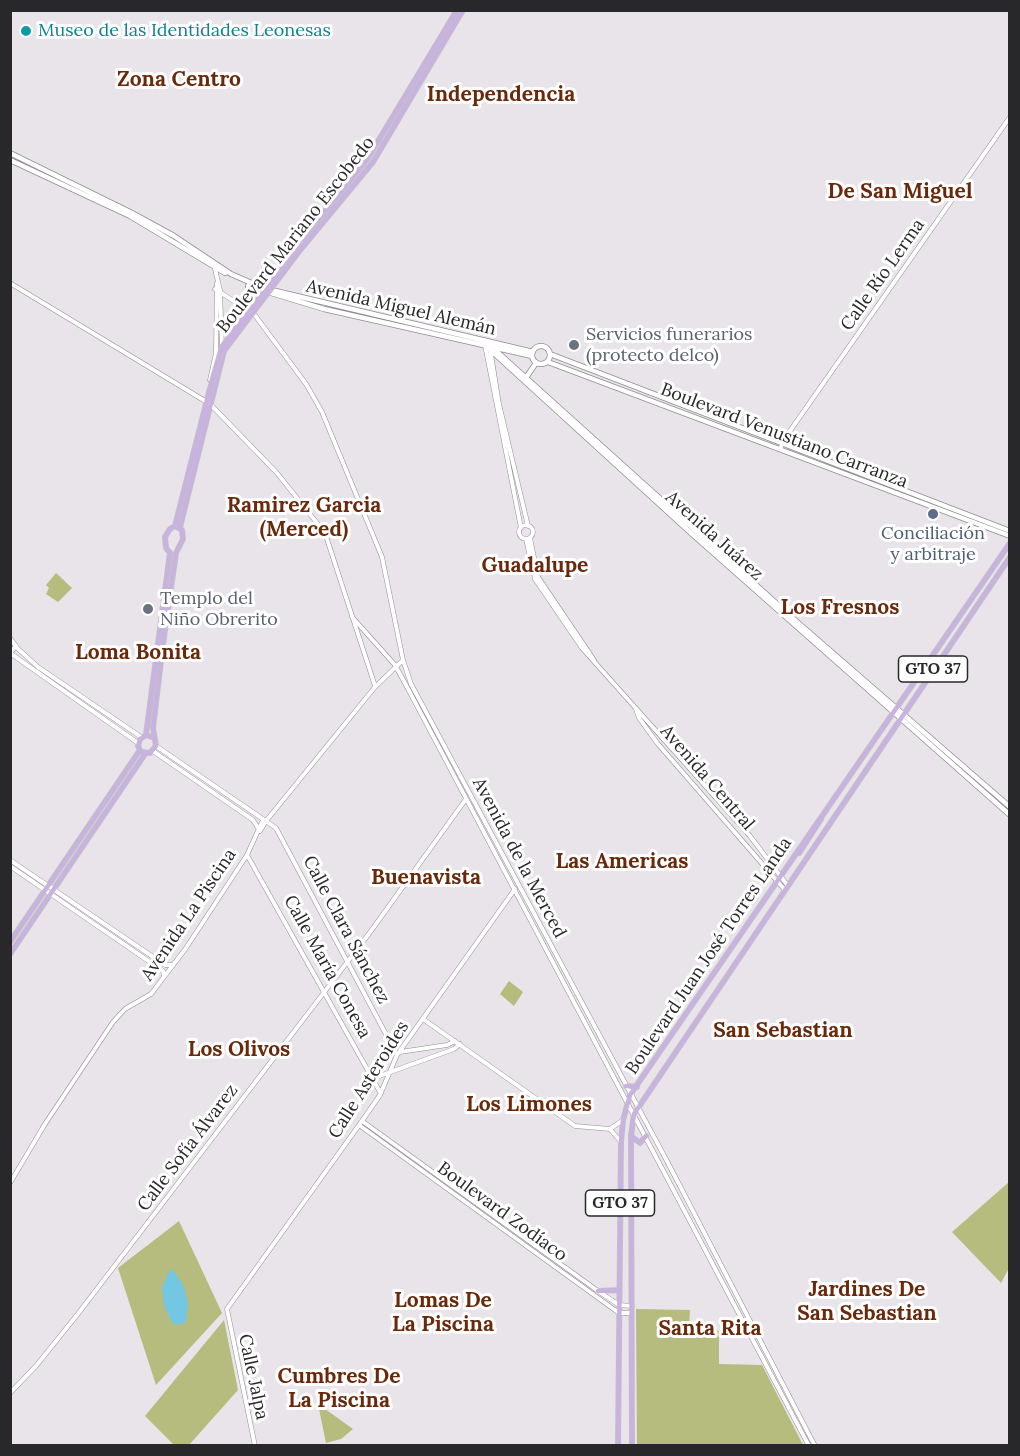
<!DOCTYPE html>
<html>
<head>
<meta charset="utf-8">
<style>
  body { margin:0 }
  #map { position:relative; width:1020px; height:1456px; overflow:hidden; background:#e8e4e9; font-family:Lora,serif }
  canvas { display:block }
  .frame { position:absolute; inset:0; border:12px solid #282729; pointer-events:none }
</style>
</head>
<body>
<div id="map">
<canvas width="1020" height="1456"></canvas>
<div class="frame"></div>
</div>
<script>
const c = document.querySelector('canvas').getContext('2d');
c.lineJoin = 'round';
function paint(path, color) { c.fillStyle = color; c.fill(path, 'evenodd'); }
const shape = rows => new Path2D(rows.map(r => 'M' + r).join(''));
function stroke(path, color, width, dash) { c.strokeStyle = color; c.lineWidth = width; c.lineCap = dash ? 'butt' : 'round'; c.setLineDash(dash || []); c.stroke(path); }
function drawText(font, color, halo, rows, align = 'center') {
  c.font = font + ' Lora,serif'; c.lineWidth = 6; c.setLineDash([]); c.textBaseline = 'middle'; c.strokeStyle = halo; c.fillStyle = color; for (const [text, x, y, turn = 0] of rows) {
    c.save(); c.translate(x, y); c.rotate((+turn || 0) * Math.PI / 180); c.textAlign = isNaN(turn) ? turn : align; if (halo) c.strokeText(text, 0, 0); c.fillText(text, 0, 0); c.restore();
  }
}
const green = shape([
  [56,573,72,588,58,602,46,594,49,588,46,585],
  [509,981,523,992,514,1006,500,994],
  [1009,1182,1009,1268,1001,1283,952,1232],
  [179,1221,222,1313,156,1385,118,1268],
  [636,1309,690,1310,689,1328,719,1331,719,1364,762,1365,803,1445,637,1445],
  [224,1320,238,1390,189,1445,174,1445,145,1416],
  [318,1404,353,1429,341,1439,326,1443]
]);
const water = shape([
  [170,1270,173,1270,183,1285,188,1303,186,1322,180,1325,173,1324,164,1306,162,1287]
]);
const tertiary = shape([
  [214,265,220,290,222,347],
  [10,283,210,404,277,473,325,533,375,686],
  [215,289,254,314,306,384,322,412,382,557,403,660,411,684,668,1163,815,1446],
  [485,345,521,528],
  [490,348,499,404,528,526],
  [210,380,216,353,217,283],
  [780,449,785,438,1010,117],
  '519 532a7 7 0 1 1 14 0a7 7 0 1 1-14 0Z',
  [530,538,538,577,594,660],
  [526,539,535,579,582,648,750,836,788,886],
  [352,617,395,665,406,685,809,1446],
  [10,638,16,646,10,653],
  [16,647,38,667,141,737],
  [10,653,138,743],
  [636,709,639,718,658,744,785,890],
  [156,746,276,828,397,1055],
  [153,751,253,820,260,831,266,821],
  [247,855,380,1092],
  [10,860,165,965,172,965],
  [10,866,163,971,164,976],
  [423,1019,575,1126,610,1129,623,1120],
  [400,1052,447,1045,455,1041],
  [374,1078,454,1049,460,1044],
  [362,1121,598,1291,619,1305,632,1306],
  [359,1125,619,1313,631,1313],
  [610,1129,621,1142],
  [10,1183,45,1124,113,1022,125,1009,151,994,186,948,247,855,262,822,266,821,375,687,403,660],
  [10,1393,36,1366,77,1315,371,931,466,799],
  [255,1446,227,1309,362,1121,380,1095,397,1055,515,889]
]);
const secondary = shape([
  [10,153,132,213,174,236,231,274,263,288,533,352],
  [10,160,130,216,225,273],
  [248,286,324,309,532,356],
  [485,341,797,622,1010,807],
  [485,345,691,533,1010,815],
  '532 355a9 9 0 1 1 18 0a9 9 0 1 1-18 0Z',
  [550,354,1010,531],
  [548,362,1010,536],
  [525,379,536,363]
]);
const primary = shape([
  [297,245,368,158,457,10],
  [301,249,373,162,463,10],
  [175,526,209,392],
  [180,527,224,351],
  [170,553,166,548,165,537,170,529,175,526],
  [146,735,170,553],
  [152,737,146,735,140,739,138,746,141,752,150,753,156,746,153,728,163,644,176,553,183,539,182,530,175,526],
  [799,853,821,819],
  [10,942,140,750],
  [10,954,145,754],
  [626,1086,637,1087],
  [631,1136,640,1143,646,1136],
  [598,1291,619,1290],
  [618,1446,621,1142,623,1120,630,1095,1010,543],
  [632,1446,631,1136,634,1114,1010,557]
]);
const primaryBridge = shape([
  [224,351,301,249],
  [209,392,222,347,297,245]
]);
const markers = [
  [26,31,6,"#0f9aa8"],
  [574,345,6,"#6b7280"],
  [933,514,6,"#5c6f8a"],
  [148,609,6,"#6b7280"]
];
const shields = [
  [933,669,69],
  [620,1203,69]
];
const shieldNames = [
  ["GTO 37",933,669],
  ["GTO 37",620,1203]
];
const cultureNames = [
  ["Museo de las Identidades Leonesas",38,31]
];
const streetNames = [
  ["Boulevard Mariano Escobedo",296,235,-52],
  ["Calle Río Lerma",883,275,-55],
  ["Avenida Miguel Alemán",401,308,13],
  ["Boulevard Venustiano Carranza",784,436,21],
  ["Avenida Juárez",714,536,42],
  ["Avenida Central",707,778,49],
  ["Avenida de la Merced",519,858,62],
  ["Avenida La Piscina",189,915,-56],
  ["Calle Clara Sánchez",346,930,62],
  ["Boulevard Juan José Torres Landa",709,956,-56],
  ["Calle María Conesa",327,967,61],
  ["Calle Asteroides",369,1080,-58],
  ["Calle Sofía Álvarez",188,1148,-53],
  ["Boulevard Zodíaco",502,1212,36],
  ["Calle Jalpa",253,1377,78]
];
const worshipNames = [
  ["Servicios funerarios",586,335],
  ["(protecto delco)",586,356],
  ["Templo del",160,599],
  ["Niño Obrerito",160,620]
];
const serviceNames = [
  ["Conciliación",933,534],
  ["y arbitraje",933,555]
];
const quarterNames = [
  ["Zona Centro",179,80],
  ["Independencia",501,95],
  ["De San Miguel",900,192],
  ["Ramirez Garcia",304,506],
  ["(Merced)",304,530],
  ["Guadalupe",535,566],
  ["Los Fresnos",840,608],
  ["Loma Bonita",138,653],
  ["Las Americas",622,862],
  ["Buenavista",426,878],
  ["San Sebastian",783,1031],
  ["Los Olivos",239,1050],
  ["Los Limones",529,1105],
  ["Jardines De",867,1290],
  ["San Sebastian",867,1314],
  ["Lomas De",443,1301],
  ["La Piscina",443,1325],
  ["Santa Rita",710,1329],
  ["Cumbres De",339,1377],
  ["La Piscina",339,1401]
];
paint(green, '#b5bc7d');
paint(water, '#73c7e2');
stroke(tertiary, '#908c91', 5);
stroke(secondary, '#908c91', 6);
stroke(primary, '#c3c3c3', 6);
stroke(tertiary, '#fff', 4);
stroke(secondary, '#fff', 4.5);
stroke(primary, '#c8b2df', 4.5);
stroke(primaryBridge, '#c3c3c3', 6, []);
stroke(primaryBridge, '#c8b2df', 4.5);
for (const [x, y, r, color] of markers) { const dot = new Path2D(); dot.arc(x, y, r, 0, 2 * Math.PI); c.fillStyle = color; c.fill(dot); stroke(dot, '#fff', 2); }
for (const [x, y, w] of shields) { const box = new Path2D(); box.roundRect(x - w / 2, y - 13, w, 26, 4.5); c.fillStyle = '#fff'; c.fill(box); stroke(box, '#282729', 1.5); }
drawText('bold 16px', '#282729', null, shieldNames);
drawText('18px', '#0d838f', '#fff', cultureNames, 'left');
drawText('18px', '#282729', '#fff', streetNames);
drawText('18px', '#5b616d', '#fff', worshipNames, 'left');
drawText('18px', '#4e5e75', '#fff', serviceNames);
drawText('bold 21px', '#69290a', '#fff', quarterNames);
</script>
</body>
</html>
